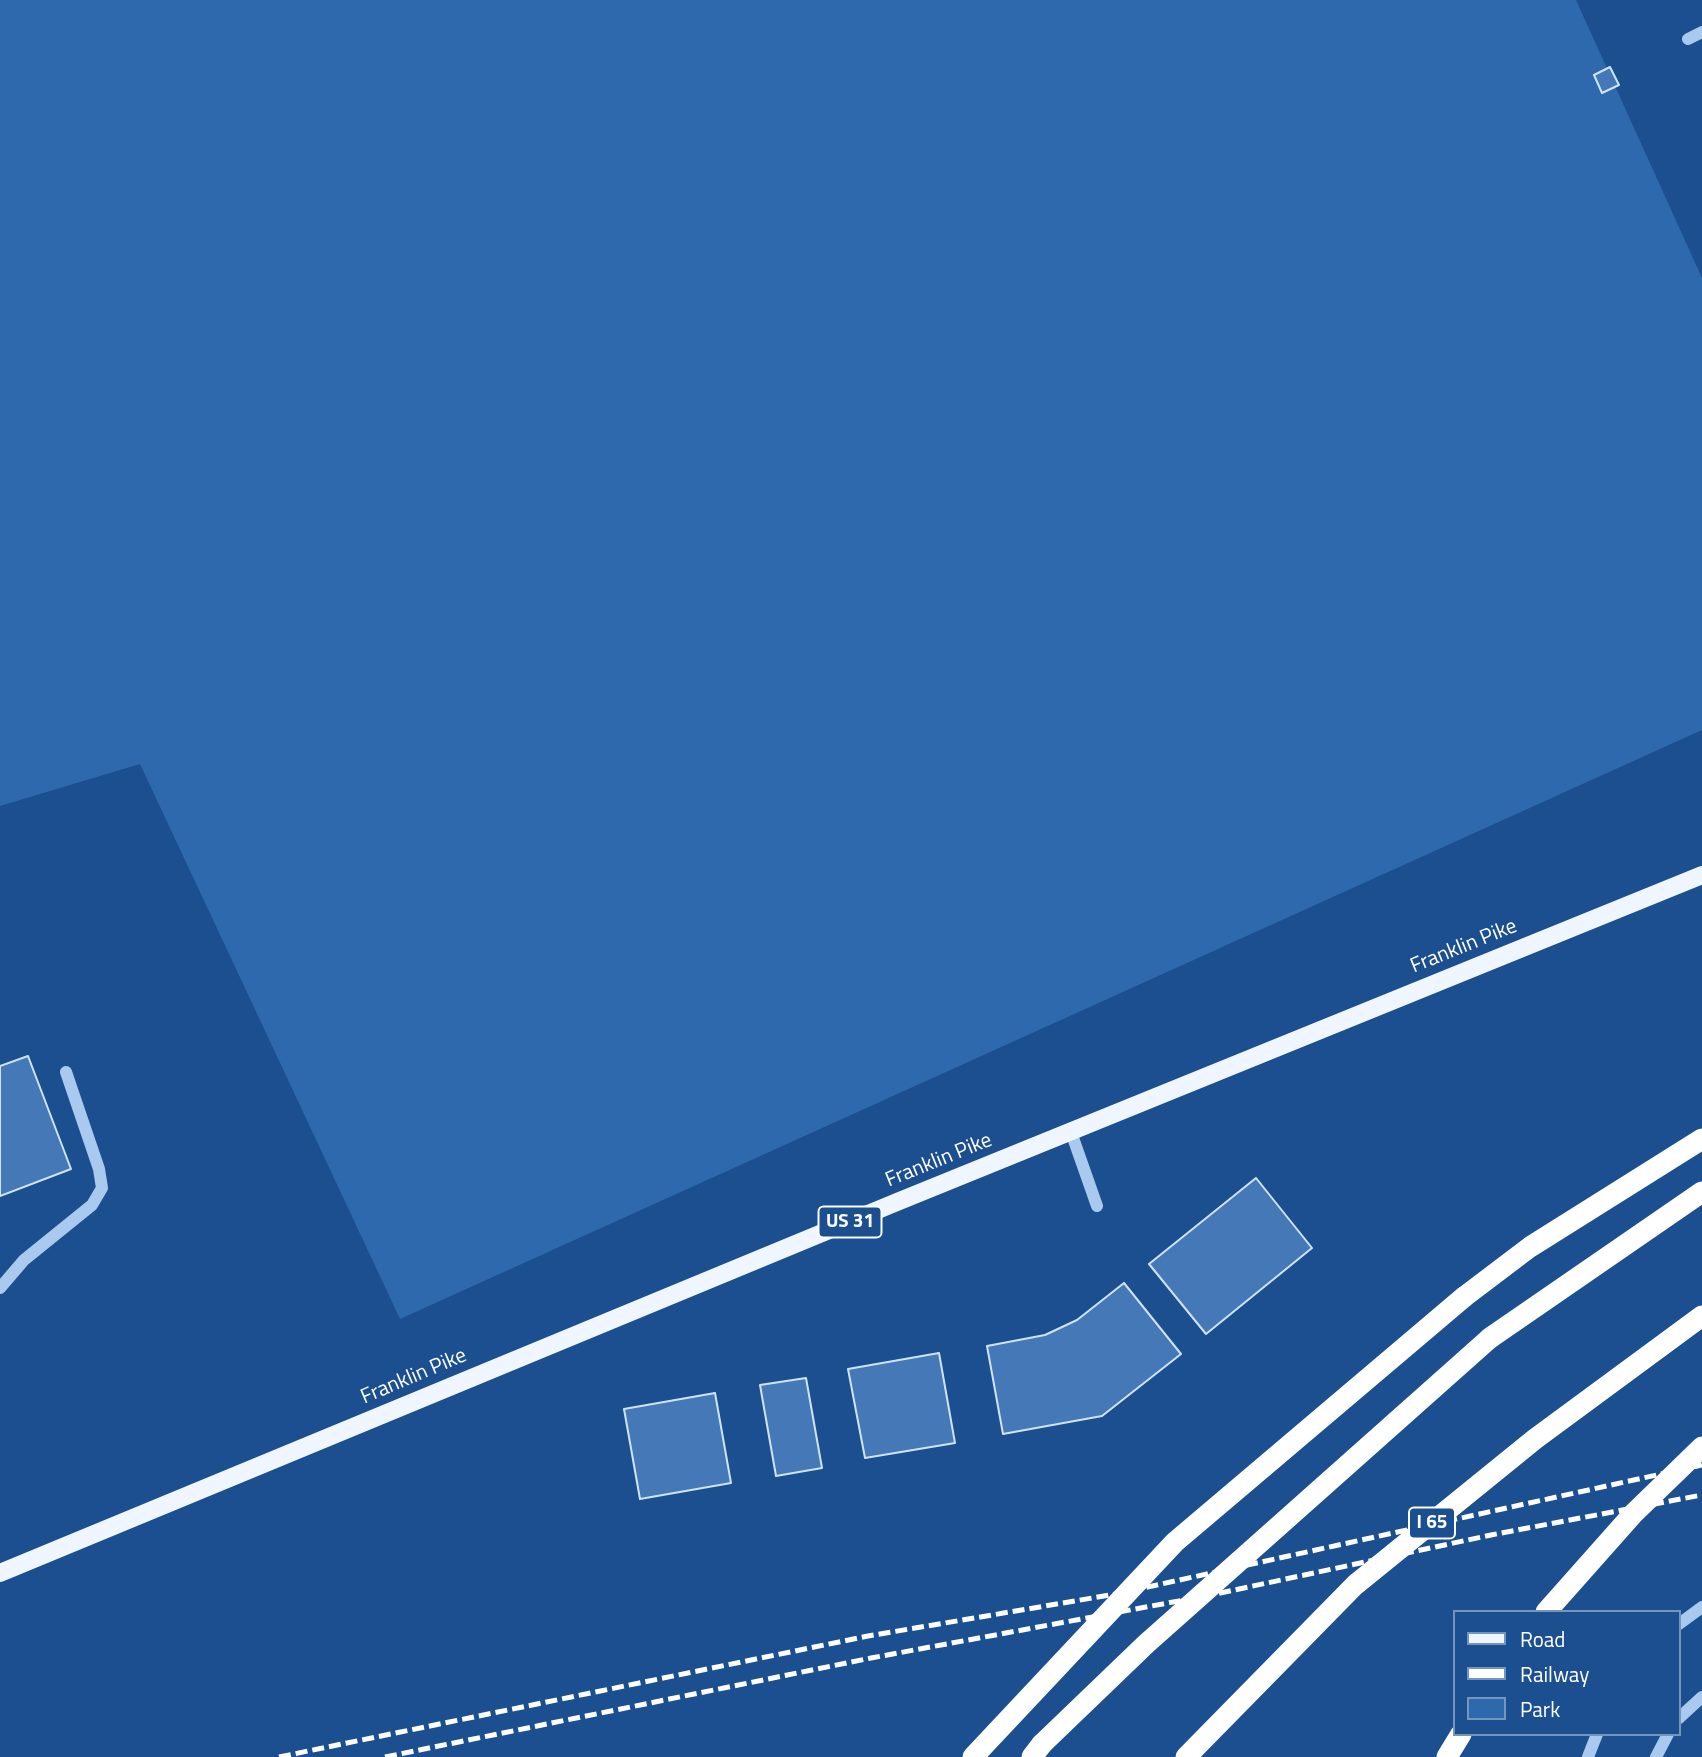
<!DOCTYPE html>
<html>
<head>
<meta charset="utf-8">
<style>
  body { margin:0 }
  #map { position:relative; width:1702px; height:1757px; overflow:hidden; background:#1b4f8f; font-family:"Titillium Web",sans-serif }
  canvas { display:block }
  .legend { position:absolute; left:1453px; top:1610px; width:228px; height:126px; box-sizing:border-box; background:#1b4f8f; border:2px solid #7695bc; margin:0; padding:9px 12px; list-style:none; font-size:21px; color:#fff }
  .legend li { display:flex; align-items:center; gap:14px; height:35px }
  .legend b { width:35px; border:2px solid #7695bc }
</style>
</head>
<body>
<div id="map">
<canvas width="1702" height="1757"></canvas>
<ul class="legend">
<li><b style="height:9px;background:#f0f6ff"></b>Road</li>
<li><b style="height:9px;background:#fff"></b>Railway</li>
<li><b style="height:19px;background:#2e69ad"></b>Park</li>
</ul>
</div>
<script>
const c = document.querySelector('canvas').getContext('2d');
c.lineJoin = 'round';
function paint(path, color) { c.fillStyle = color; c.fill(path, 'evenodd'); }
const shape = rows => new Path2D(rows.map(r => 'M' + r).join(''));
function stroke(path, color, width, dash) { c.strokeStyle = color; c.lineWidth = width; c.lineCap = dash ? 'butt' : 'round'; c.setLineDash(dash || []); c.stroke(path); }
function drawText(font, color, halo, rows, align = 'center') {
  c.font = font + ' "Titillium Web",sans-serif'; c.lineWidth = 5; c.setLineDash([]); c.textBaseline = 'middle'; c.strokeStyle = halo; c.fillStyle = color; for (const [text, x, y, turn = 0] of rows) {
    c.save(); c.translate(x, y); c.rotate((+turn || 0) * Math.PI / 180); c.textAlign = isNaN(turn) ? turn : align; if (halo) c.strokeText(text, 0, 0); c.fillText(text, 0, 0); c.restore();
  }
}
const green = shape([
  [0,0,1576,0,1702,278,1702,730,400,1319,140,764,0,806]
]);
const building = shape([
  [1610,67,1619,85,1602,93,1594,75,1610,67],
  [28,1056,71,1169,0,1196,0,1066,28,1056],
  [1256,1178,1312,1248,1206,1334,1149,1264,1256,1178],
  [1124,1283,1181,1354,1102,1416,1003,1434,987,1346,1045,1335,1077,1320,1124,1283],
  [939,1353,955,1443,865,1458,848,1369,939,1353],
  [806,1378,822,1468,776,1476,760,1385,806,1378],
  [715,1393,731,1483,640,1499,624,1409,715,1393]
]);
const minor = shape([
  [1688,39,1702,32],
  [1071,1132,1097,1206],
  [0,1288,24,1260,92,1205,102,1188,99,1169,66,1072],
  [1679,1624,1702,1607],
  [1679,1718,1702,1697],
  [1588,1757,1597,1734],
  [1656,1757,1668,1734]
]);
const major = shape([
  [0,1573,897,1202,1702,875]
]);
const highway = shape([
  [1464,1297,1530,1247,1702,1139],
  [1490,1338,1702,1192],
  [1032,1757,1042,1744],
  [1447,1757,1461,1734]
]);
const rail = shape([
  [279,1757,868,1636,1116,1594,1702,1465],
  [385,1757,871,1658,1211,1595,1491,1535,1702,1495]
]);
const highwayBridge = shape([
  [1546,1612,1633,1514,1702,1447],
  [1042,1744,1146,1644,1490,1338],
  [973,1757,1175,1542,1464,1297],
  [1186,1757,1355,1585,1535,1439,1702,1316]
]);
const shields = [
  [850,1222,63],
  [1432,1523,46]
];
const shieldNames = [
  ["US 31",850,1222],
  ["I 65",1432,1523]
];
const streetNames = [
  ["Franklin Pike",1464,947,-22],
  ["Franklin Pike",939,1161,-22],
  ["Franklin Pike",414,1377,-23]
];
paint(green, '#2e69ad');
paint(building, '#4478b7');
stroke(building, '#cfe3fa', 2);
stroke(minor, '#a9c9ee', 12);
stroke(major, '#f0f6ff', 18);
stroke(highway, '#fff', 21);
stroke(rail, '#fff', 5, [12, 5]);
stroke(highwayBridge, '#fff', 21);
for (const [x, y, w] of shields) { const box = new Path2D(); box.roundRect(x - w / 2, y - 15.5, w, 31, 5); c.fillStyle = '#1b4f8f'; c.fill(box); stroke(box, '#fff', 2); }
drawText('bold 19px', '#fff', null, shieldNames);
drawText('21px', '#fff', '#1b4f8f', streetNames);
</script>
</body>
</html>
